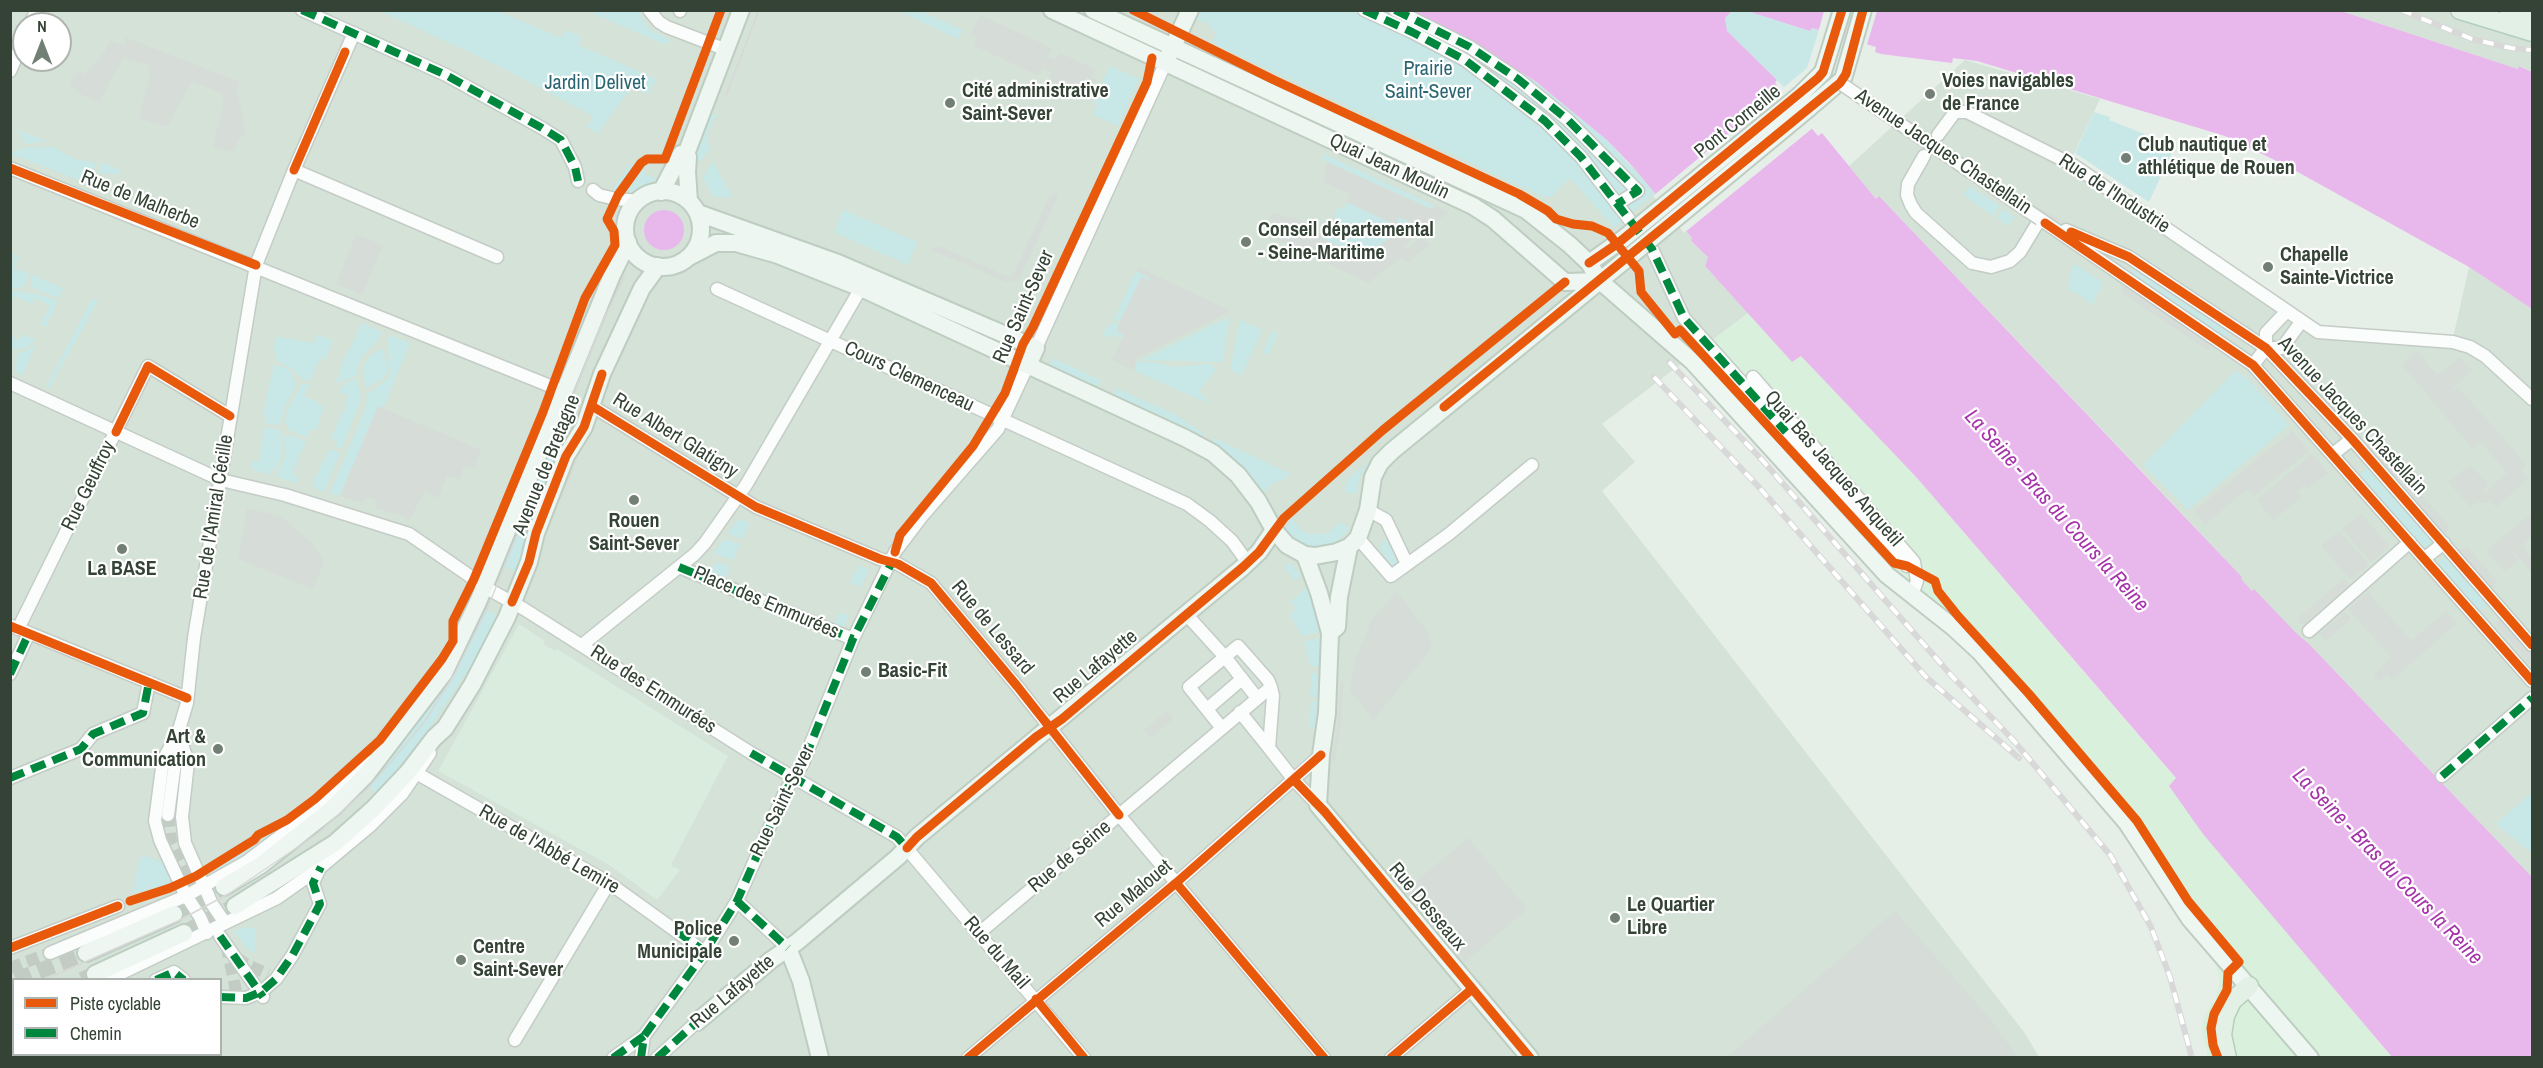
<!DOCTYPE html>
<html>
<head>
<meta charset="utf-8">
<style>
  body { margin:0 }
  #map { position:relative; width:2543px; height:1068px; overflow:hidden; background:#e6eee8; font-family:"Archivo Narrow",sans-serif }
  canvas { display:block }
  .frame { position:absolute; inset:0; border:12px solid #344336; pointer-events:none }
  .legend { position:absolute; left:12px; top:978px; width:210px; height:78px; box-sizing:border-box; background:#fff; border:2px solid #aeb4af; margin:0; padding:8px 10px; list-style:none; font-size:18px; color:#344336 }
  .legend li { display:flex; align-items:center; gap:12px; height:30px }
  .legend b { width:30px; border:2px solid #aeb4af }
  .north { position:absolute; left:12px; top:12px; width:60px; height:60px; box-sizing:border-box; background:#fff; border:2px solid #aeb4af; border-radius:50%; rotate:0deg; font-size:16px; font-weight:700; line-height:24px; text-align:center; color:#344336 }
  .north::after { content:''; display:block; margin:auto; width:21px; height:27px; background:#727f74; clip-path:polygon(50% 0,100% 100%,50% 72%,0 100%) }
</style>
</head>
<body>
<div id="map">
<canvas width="2543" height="1068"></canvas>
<div class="frame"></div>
<ul class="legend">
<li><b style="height:8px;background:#e8590c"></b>Piste cyclable</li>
<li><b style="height:8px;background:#00873e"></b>Chemin</li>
</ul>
<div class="north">N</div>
</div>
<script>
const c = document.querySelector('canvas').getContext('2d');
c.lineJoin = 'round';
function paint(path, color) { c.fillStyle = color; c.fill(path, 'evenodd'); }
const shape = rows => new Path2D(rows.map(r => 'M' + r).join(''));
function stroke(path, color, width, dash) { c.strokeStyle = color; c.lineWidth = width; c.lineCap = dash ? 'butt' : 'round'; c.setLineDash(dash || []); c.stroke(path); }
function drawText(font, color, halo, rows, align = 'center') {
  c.font = font + ' "Archivo Narrow",sans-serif'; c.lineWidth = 4.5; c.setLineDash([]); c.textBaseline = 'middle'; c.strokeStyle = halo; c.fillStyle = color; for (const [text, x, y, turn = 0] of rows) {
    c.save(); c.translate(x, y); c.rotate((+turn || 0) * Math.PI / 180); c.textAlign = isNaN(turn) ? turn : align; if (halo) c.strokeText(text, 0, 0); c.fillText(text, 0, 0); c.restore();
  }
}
const residential = shape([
  [1405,10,1634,168,1692,238,1691,241,1708,257,1705,266,1748,313,1602,424,1635,462,1602,491,2024,1032,2039,1057,11,1057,10,11],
  [24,24,60,24,60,60,24,60],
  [14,980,220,980,220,1054,14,1054],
  [2341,11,2532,11,2532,72,2520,66,2518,69],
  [1965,60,2100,99,2070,162,2324,330,2453,338,2469,267,2532,309,2532,877,2339,675,2240,579,2242,577,2139,468,1879,196,1876,199,1849,166]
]);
const commercial = shape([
  [1748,313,1792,362,1801,355,1917,478,2176,779,2382,1047,2392,1057,2208,1057,2201,1028,2206,1013,2216,997,2220,980,2213,955,2136,845,1979,665,1684,363]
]);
const education = shape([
  [519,624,545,641,544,644,555,651,557,649,728,756,671,865,680,870,657,900,609,865,438,771]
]);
const green = shape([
  [380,11,498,11,561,38,566,30,582,37,578,45,656,79,649,94,631,88,598,133,587,127,593,116,497,65],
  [594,11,638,11,649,29,671,40,666,45,594,14],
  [899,11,920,11,963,30,958,39],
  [1178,11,1405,11,1461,36,1535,81,1607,140,1655,193,1614,228,1570,178,1551,197,1544,197,1212,43,1217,33,1210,29,1211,25],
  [1732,11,1747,11,1810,31,1812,28,1819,30,1807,68,1784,87,1727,31,1725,18],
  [1110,66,1139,79,1118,126,1093,115,1098,104,1093,102],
  [2094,112,2110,117,2109,120,2175,146,2149,202,2075,153],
  [715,114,721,121,717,117,713,119,714,122,711,124,712,127,708,129,710,132,706,134,708,138,706,140,710,148,696,166,694,156,696,156,708,117],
  [18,130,47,141,25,144],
  [54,147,75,159,96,163,89,184,11,154,22,148],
  [1324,154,1435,206,1431,209,1321,159],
  [713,161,732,197,713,197,703,178],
  [101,162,121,170,120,174,98,174],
  [630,164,648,164,644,167,645,175,658,178,634,192,612,189],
  [1969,186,2000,206,1993,216,1963,195],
  [1346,202,1396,224,1399,217,1411,222,1365,257,1324,239,1325,226,1332,227,1337,208,1344,209],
  [2003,209,2015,217,2008,226,1997,218],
  [843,210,917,242,908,265,834,232],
  [11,253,19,257,14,268,29,274,25,285,19,288,11,287,11,267,14,263],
  [2075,264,2103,283,2092,305,2081,295,2068,289,2072,267],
  [2135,265,2231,330,2225,338,2129,274],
  [1136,271,1151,278,1149,281,1141,277,1120,322,1114,319],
  [32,275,63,288,59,298,31,287],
  [11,291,38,294,58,301,46,327,41,325,50,305,35,298,32,304,14,296,11,303],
  [92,299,98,301,49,388,46,387],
  [1230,317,1222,362,1141,360,1209,326],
  [1240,320,1262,330,1242,375,1230,369],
  [1112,322,1119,325,1117,331,1124,335,1123,338,1113,334,1111,338,1103,335,1106,327,1109,328],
  [361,323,382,332,379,338,360,359,356,376,336,383,345,356,350,349],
  [1272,331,1278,334,1268,355,1263,352],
  [23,334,36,340,26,348,11,349,11,336,20,340],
  [317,334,333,341,325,360,320,358,310,381,302,379,293,369,275,360,276,352,273,352,276,337,314,343],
  [390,335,410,343,383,408,378,406,340,496,330,493,366,407,367,395,389,378,391,373,387,342],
  [36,345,22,375,16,372,17,355],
  [382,348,389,366,386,376,367,388,363,377,364,365,369,357],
  [1053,358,1100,380,1101,383,1096,388,1048,368],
  [1135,361,1157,363,1174,367,1211,364,1216,370,1199,391,1210,404,1135,371],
  [274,365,287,368,291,372,296,386,287,402,280,423,277,425,265,423,266,414,263,413],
  [2235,371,2247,378,2289,425,2188,510,2143,465],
  [356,379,361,395,359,404,342,449,335,446,337,441,331,439,343,410,345,410,347,405,345,404,349,396,340,392,345,383],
  [302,384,309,384,304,396,318,402,317,404,324,407,316,431,311,429,307,437,288,430,287,424,284,423,290,404],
  [1116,388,1176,415,1203,433,1201,437,1155,413,1135,409,1114,398,1114,391],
  [558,420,571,425,530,536,519,573,497,564],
  [264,427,277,429,281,432,281,458,275,470,271,469,270,475,251,469,252,461,259,462],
  [288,435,306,441,292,474,299,477,296,483,278,477,278,471,285,458,284,437],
  [1214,438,1291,474,1284,479,1273,483,1263,492,1232,457,1212,442],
  [329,449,340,453,324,492,313,488,315,483,313,482],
  [1369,461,1360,476,1356,493,1353,494,1344,491,1348,480],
  [2368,467,2431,537,2433,540,2430,545,2425,547,2420,545,2358,476],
  [1292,517,1300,530,1308,534,1327,534,1340,522,1350,528,1335,543,1312,547,1297,541,1285,530],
  [739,519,749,523,742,539,727,533],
  [1386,538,1397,563,1396,567,1392,566,1379,548],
  [725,539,740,544,733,560,713,553],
  [2445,557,2450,559,2490,603,2479,612,2438,566,2439,562],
  [718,562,730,567,725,581,695,569,700,565,702,570,710,569],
  [1290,562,1301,576,1295,581,1284,567],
  [858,566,869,569,861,587,850,583],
  [1309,585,1319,618,1320,632,1302,636,1290,615,1296,609,1291,601],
  [480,607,501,617,473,670,467,672,418,745,376,793,367,784,391,757,428,708,454,665],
  [840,612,849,616,842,631,833,626],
  [1320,638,1319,666,1311,667,1304,642],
  [1312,673,1318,673,1317,697,1310,697],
  [1311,701,1317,702,1314,728,1309,728],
  [2532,792,2532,847,2529,851,2496,824],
  [287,822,288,825,220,873,219,865,262,841,265,836],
  [144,856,168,864,175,880,166,886,133,893,140,858],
  [245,927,256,928,255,950,253,953,248,950,234,932]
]);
const parking = shape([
  [980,15,1052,48,1048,57,1056,60,1060,53,1095,69,1092,77,1096,79,1091,91,1087,89,1083,96,1048,80,1051,72,1043,68,1039,76,973,45,976,36,971,34],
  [125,37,240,82,237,89,246,134,238,139,234,152,213,147,223,104,222,94,192,81,167,127,139,118,149,78,148,65,123,58,99,102,82,95,69,83,80,71,85,75,105,51,110,40,125,46],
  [1944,146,2030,203,2064,221,2130,249,2129,252,2041,214,1943,149],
  [1327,162,1431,209,1435,206,1449,212,1403,246,1407,249,1422,238,1429,245,1407,263,1402,257,1368,283,1264,233,1272,213,1325,226,1324,239,1365,257,1410,222,1399,217,1396,225,1346,202,1350,194,1323,182],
  [1059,193,1019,280,1006,282,929,249,939,246,1009,277,1015,271,1049,197,1053,194],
  [356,234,383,245,362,295,336,284],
  [1138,267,1231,311,1136,359,1135,371,1112,360,1124,335,1116,331,1141,277,1149,281,1150,279,1136,271],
  [2121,281,2209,343,2209,351,2122,293],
  [2417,351,2437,375,2460,357,2472,370,2451,390,2453,392,2458,387,2526,464,2521,470,2528,479,2496,507,2490,501,2484,503,2477,502,2471,507,2448,482,2470,465,2489,485,2482,491,2485,493,2507,473,2481,442,2473,449,2402,365],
  [378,406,481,450,474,469,464,466,459,480,447,476,438,498,425,491,408,522,406,517,376,508,375,499,366,497,362,503,340,496],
  [2292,431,2309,451,2254,496,2248,489,2205,524,2194,511],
  [2379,452,2382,452,2449,526,2445,536,2376,459],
  [2312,454,2328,473,2308,489,2304,485,2297,491,2302,497,2273,520,2257,500],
  [574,457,578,458,562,500,558,498],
  [247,508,282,517,313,544,324,562,313,589,238,559],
  [2361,513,2389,546,2371,562,2342,529],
  [2531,513,2532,535,2523,545,2532,559,2532,573,2515,553,2514,554,2518,560,2505,572,2486,551],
  [2339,531,2369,565,2351,580,2321,546],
  [2468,547,2496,580,2493,590,2457,550],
  [2344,578,2349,584,2303,625,2297,619],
  [1397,592,1429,634,1431,649,1373,720,1350,690,1355,661,1373,617],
  [2368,592,2411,641,2446,611,2457,623,2392,680,2387,675,2379,681,2374,675,2391,657,2348,609],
  [2345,612,2351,619,2325,641,2319,634],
  [2502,617,2532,654,2532,662,2530,665,2495,623],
  [1340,683,1344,683,1340,735,1335,761,1331,761,1336,735],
  [1167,711,1173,719,1151,738,1144,730],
  [1468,838,1527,909,1465,962,1405,891],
  [1895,911,1992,1021,2017,1057,1727,1057]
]);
const water = shape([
  [1405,11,1732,11,1725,18,1727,31,1777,80,1775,83,1818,136,1822,133,1876,199,1879,196,2242,577,2241,579,2252,591,2254,589,2296,633,2309,644,2532,877,2532,1057,2392,1057,2203,834,2169,786,2176,778,1917,478,1801,356,1792,362,1705,266,1708,257,1691,241,1692,238,1634,168,1607,140,1535,81,1461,36],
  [1747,11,2341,11,2518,69,2519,66,2532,72,2532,309,2469,267,2287,166,2225,136,1977,61,1953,58,1952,63,1881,54,1875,52,1876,47,1819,30,1812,28,1810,31],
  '644 230a20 20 0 1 1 40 0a20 20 0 1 1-40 0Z'
]);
const pier = shape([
  [1824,11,1877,11,1866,48,1818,33],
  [1783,88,1814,127,1684,233,1653,196]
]);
const streetTunnel = shape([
  [168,815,171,841,227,948,236,991],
  [236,957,247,965,268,974],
  [10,968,50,953],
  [10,1018,14,1017]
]);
const secondaryTunnel = shape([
  [174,914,224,887],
  [184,933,235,906],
  [16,980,86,953],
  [82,980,95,974],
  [10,1006,14,1005]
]);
const street = shape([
  [302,10,446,75,542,128,561,140,575,167,578,181],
  [649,10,659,22,667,27,727,50],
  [1364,10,1412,32,1465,60,1545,121,1581,157,1652,249,1684,318,1907,566],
  [1395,10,1470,47,1518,79,1568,120,1638,191,1617,204],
  [680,11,680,10],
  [30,24,37,10],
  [10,71,24,39],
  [1938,135,1955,112,1967,112,2073,165,2318,332,2453,342,2470,347,2485,356,2532,399],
  [1924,156,1908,184,1907,195,1911,205,1916,213,1972,263,1991,267,2010,261,2020,252,2040,219,2253,365,2532,681],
  [10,168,565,392],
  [294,170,497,257],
  [593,190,599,195,616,199,639,201],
  [2066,230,2129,257,2266,348,2352,439,2532,645],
  [717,289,1187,504,1210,521,1232,541,1248,563],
  [1036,348,1165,64],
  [2266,348,2282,348,2301,322],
  [2253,365,2266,348,2266,333,2287,311],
  [1753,377,1914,562,1917,581,1912,595],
  [10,383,221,480,285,495,409,534,490,590,524,609,751,753,897,837,1084,1058],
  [592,406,756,507,880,559,898,564,931,583,1017,686,1119,815,1324,1058],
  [2333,454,2352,439],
  [1368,510,1386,520,1407,564],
  [1358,538,1391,576,1449,534,1532,465],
  [2425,558,2444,543],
  [679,567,853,639],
  [1186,614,1225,657,1257,698],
  [12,626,187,698],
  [18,629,148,366,230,416],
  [2309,631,2410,542],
  [582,645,695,554,705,543,746,485,861,288],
  [10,674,29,633],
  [1207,709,1242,679],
  [1240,712,1269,748],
  [1221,727,1189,687,1238,646,1268,680,1271,687,1273,696,1269,748,1294,780,1318,805],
  [178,733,188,762,182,817,185,843,212,904,225,923],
  [418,774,609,883,705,952],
  [2442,776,2532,698],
  [10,778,81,749,93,734,143,713,149,682],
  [168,815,178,741],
  [737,901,788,948],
  [207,933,200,917,184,892,160,840,155,821,163,760,178,733,187,703,194,638,256,265,294,170,354,33],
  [978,934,1271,687],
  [220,936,263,997],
  [10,948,118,906],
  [50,953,186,896,246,862,295,825,356,771,373,761],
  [107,980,277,898,321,867,370,826,402,794,430,753],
  [156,980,174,972,184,980],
  [220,997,246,998,261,992,276,979,292,956,320,904,313,883,319,870],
  [10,1038,14,1037],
  [515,1040,609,883],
  [66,1054,77,1058],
  [24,1058,25,1054],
  [613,1058,644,1036],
  [641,1058,644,1036,705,952,737,901,785,792,803,763,853,639,895,552,923,515,998,429,1028,365],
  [657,1058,697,1022],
  [968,1058,1176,883,1321,755],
  [1391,1058,1472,989]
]);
const secondary = shape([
  [1052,10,1473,206,1493,219,1565,282,1600,281],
  [1093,10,1526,210,1570,245,1589,263,1600,281,1693,362,1887,575,1954,628,1980,652,2127,823,2190,919,2310,1058],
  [1168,57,1190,10],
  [1800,95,1823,72,1842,10],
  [1809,108,1843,79,1863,10],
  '625 229a38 38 0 1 1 76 0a38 38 0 1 1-76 0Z',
  [661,192,681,154,686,154],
  [689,201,687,172,688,157,686,154,741,10],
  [698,213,838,263,1036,348,1028,365],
  [689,257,716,243,736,243,778,255,861,288,1185,438,1213,453,1238,475,1258,501,1274,530,1287,545,1305,555,1315,556,1337,552,1349,547,1358,538,1368,510,1373,477,1380,463,1392,451,1635,252],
  [1589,263,1623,239],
  [1305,555,1319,593,1330,633,1327,713,1321,755,1318,805,1530,1058],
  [1330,633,1337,627,1339,597,1349,547],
  [224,887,261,865,333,808,366,775,444,673,478,602,612,275,628,242],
  [235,906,335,843,373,809,408,772,434,738,445,728,472,685,507,617,529,562,536,533,566,456,584,427,602,374,642,288,658,266],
  [788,948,801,981,820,1058],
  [86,953,174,914],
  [95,974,184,933],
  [697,1022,771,960,797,942,898,857,917,837,1243,567,1259,552,1274,530]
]);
const primary = shape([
  [2460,10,2532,32],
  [2509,10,2532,21],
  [2227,1058,2222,1035,2225,1016,2232,1001,2249,986]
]);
const tram = shape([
  [726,95,759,10],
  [44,980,178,921,230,893,317,834,369,787,391,762,425,721,454,675,488,607,602,323,625,275],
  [10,999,14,998]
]);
const rail = shape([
  [2401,10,2472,39,2511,48,2532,50],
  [1669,362,1763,461,1950,674,2014,741,2111,856,2151,927,2170,977,2192,1058],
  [1654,377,1757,485,1926,677,2019,758]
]);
const streetBridge = shape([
  [1840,83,2040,219]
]);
const secondaryBridge = shape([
  [1623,239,1800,95],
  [1635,252,1809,108]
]);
const quiet = shape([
  [302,10,446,75,542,128,561,140,575,167,578,181],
  [1364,10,1412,32,1465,60,1545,121,1581,157,1652,249,1684,318,1786,432],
  [1395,10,1470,47,1518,79,1568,120,1638,191,1617,204],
  [679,567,853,639],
  [10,674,29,633],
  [751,753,897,837,907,848],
  [2442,776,2532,698],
  [10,778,81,749,93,734,143,713,149,682],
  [737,901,788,948],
  [677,931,705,952],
  [220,936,263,997],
  [156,980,174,972,184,980],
  [220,997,246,998,261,992,276,979,292,956,320,904,313,883,321,867],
  [10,1038,14,1037],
  [66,1054,77,1058],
  [24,1058,25,1054],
  [613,1058,644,1036],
  [641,1058,644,1036,705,952,737,901,785,792,803,763,853,639,892,562],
  [657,1058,697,1022]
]);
const cycleway = shape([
  [1133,10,1274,80,1519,194,1548,211,1556,219,1573,224,1592,226,1608,233,1639,271,1641,292,1675,334,1680,330,1894,563,1907,566,1935,581,1938,591,1958,616,2029,694,2137,821,2188,901,2239,962,2228,973,2227,990,2214,1014,2211,1028,2213,1045,2218,1058],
  [665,159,721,10],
  [10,168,256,265],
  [294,170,345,52],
  [2045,223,2253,365,2532,681],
  [2071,232,2129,257,2266,348,2352,439,2532,645],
  [1589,263,1617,244,1818,78,1823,72,1842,10],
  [592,406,756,507,880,559,898,564,931,583,1017,686,1119,815],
  [1444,407,1840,83,1846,74,1863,10],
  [116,432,148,366,230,416],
  [895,552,900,535,973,446,1005,393,1023,344,1033,327,1147,82,1152,58],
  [512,602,529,562,536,533,566,456,584,427,602,374],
  [10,626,187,698],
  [1294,780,1325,812,1530,1058],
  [907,848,917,837,1036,737,1062,719,1243,567,1259,552,1284,518,1383,430,1565,282],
  [1176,883,1324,1058],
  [130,901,170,888,196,876,254,840,258,835,287,820,315,799,380,740,442,659,453,641,453,621,474,579,543,412,585,298,615,245,614,231,607,219,618,195,641,163,647,159,665,159],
  [10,948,118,906],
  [1036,999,1084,1058],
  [968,1058,1176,883,1321,755],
  [1391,1058,1472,989]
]);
const markers = [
  [1930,94,6,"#727f74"],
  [950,103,6,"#727f74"],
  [2126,158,6,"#727f74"],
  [1246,242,6,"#727f74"],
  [2268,267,6,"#727f74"],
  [634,500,6,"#727f74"],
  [122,549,6,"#727f74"],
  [866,672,6,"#727f74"],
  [218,749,6,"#727f74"],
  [1615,918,6,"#727f74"],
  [734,941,6,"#727f74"],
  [461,960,6,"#727f74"]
];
const parkNames = [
  ["Prairie",1428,70],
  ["Saint-Sever",1428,93],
  ["Jardin Delivet",595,84]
];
const poiNames = [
  ["Voies navigables",1942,82],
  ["de France",1942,105],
  ["Cité administrative",962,92],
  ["Saint-Sever",962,115],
  ["Club nautique et",2138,146],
  ["athlétique de Rouen",2138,169],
  ["Conseil départemental",1258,231],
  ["- Seine-Maritime",1258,254],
  ["Chapelle",2280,256],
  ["Sainte-Victrice",2280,279],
  ["Rouen",634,522,"center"],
  ["Saint-Sever",634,545,"center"],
  ["La BASE",122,570,"center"],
  ["Basic-Fit",878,672],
  ["Art &",206,738,"right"],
  ["Communication",206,761,"right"],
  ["Le Quartier",1627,906],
  ["Libre",1627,929],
  ["Police",722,930,"right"],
  ["Municipale",722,953,"right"],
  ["Centre",473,948],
  ["Saint-Sever",473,971]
];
const streetNames = [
  ["Pont Corneille",1738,122,-39],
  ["Avenue Jacques Chastellain",1943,152,34],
  ["Quai Jean Moulin",1389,167,25],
  ["Rue de l'Industrie",2114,194,33],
  ["Rue de Malherbe",140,200,22],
  ["Rue Saint-Sever",1024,307,-66],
  ["Cours Clemenceau",909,377,25],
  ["Avenue Jacques Chastellain",2352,416,47],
  ["Rue Albert Glatigny",675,436,32],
  ["Avenue de Bretagne",547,465,-68],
  ["Quai Bas Jacques Anquetil",1833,469,49],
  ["Rue Geuffroy",89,486,-64],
  ["Rue de l'Amiral Cécille",214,517,-81],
  ["Place des Emmurées",766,603,23],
  ["Rue de Lessard",992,628,50],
  ["Rue Lafayette",1096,667,-40],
  ["Rue des Emmurées",653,690,33],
  ["Rue Saint-Sever",783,801,-64],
  ["Rue de l'Abbé Lemire",549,850,30],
  ["Rue de Seine",1070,857,-40],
  ["Rue Malouet",1134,894,-40],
  ["Rue Desseaux",1427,907,50],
  ["Rue du Mail",996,953,49],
  ["Rue Lafayette",733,992,-40]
];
const waterNames = [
  ["La Seine - Bras du Cours la Reine",2056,511,48],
  ["La Seine - Bras du Cours la Reine",2387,867,46]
];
paint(residential, '#d4e2d7');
paint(commercial, '#d9f1dc');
paint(education, '#d9ecde');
paint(green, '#c7e8e6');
paint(parking, '#d6ddd8');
paint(water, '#e8b8ec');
paint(pier, '#e6eee8');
stroke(streetTunnel, '#c2ccc4', 12, [12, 6]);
stroke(secondaryTunnel, '#c2ccc4', 16, [16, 8]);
stroke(street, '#c4ccc6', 15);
stroke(secondary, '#becdc2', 20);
stroke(primary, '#b4cfbb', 21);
stroke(street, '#fbfcfc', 12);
stroke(secondary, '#edf6f0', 16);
stroke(primary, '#e2f0e5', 18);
stroke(tram, '#d7d8d7', 1.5);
stroke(rail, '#d7d8d7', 6);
stroke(rail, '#fff', 4, [11]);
stroke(streetBridge, '#c4ccc6', 15, []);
stroke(secondaryBridge, '#becdc2', 20, []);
stroke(streetBridge, '#fbfcfc', 12);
stroke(secondaryBridge, '#edf6f0', 16);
stroke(quiet, '#00873e', 8, [15, 8]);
stroke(cycleway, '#e8590c', 9);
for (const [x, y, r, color] of markers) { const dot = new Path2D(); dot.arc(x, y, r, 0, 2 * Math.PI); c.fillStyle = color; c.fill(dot); stroke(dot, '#fff', 2); }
drawText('20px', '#2a6671', '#fff', parkNames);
drawText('bold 20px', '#344336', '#fff', poiNames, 'left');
drawText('20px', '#344336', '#fff', streetNames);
drawText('italic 21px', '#a532a9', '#fff', waterNames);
</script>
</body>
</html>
